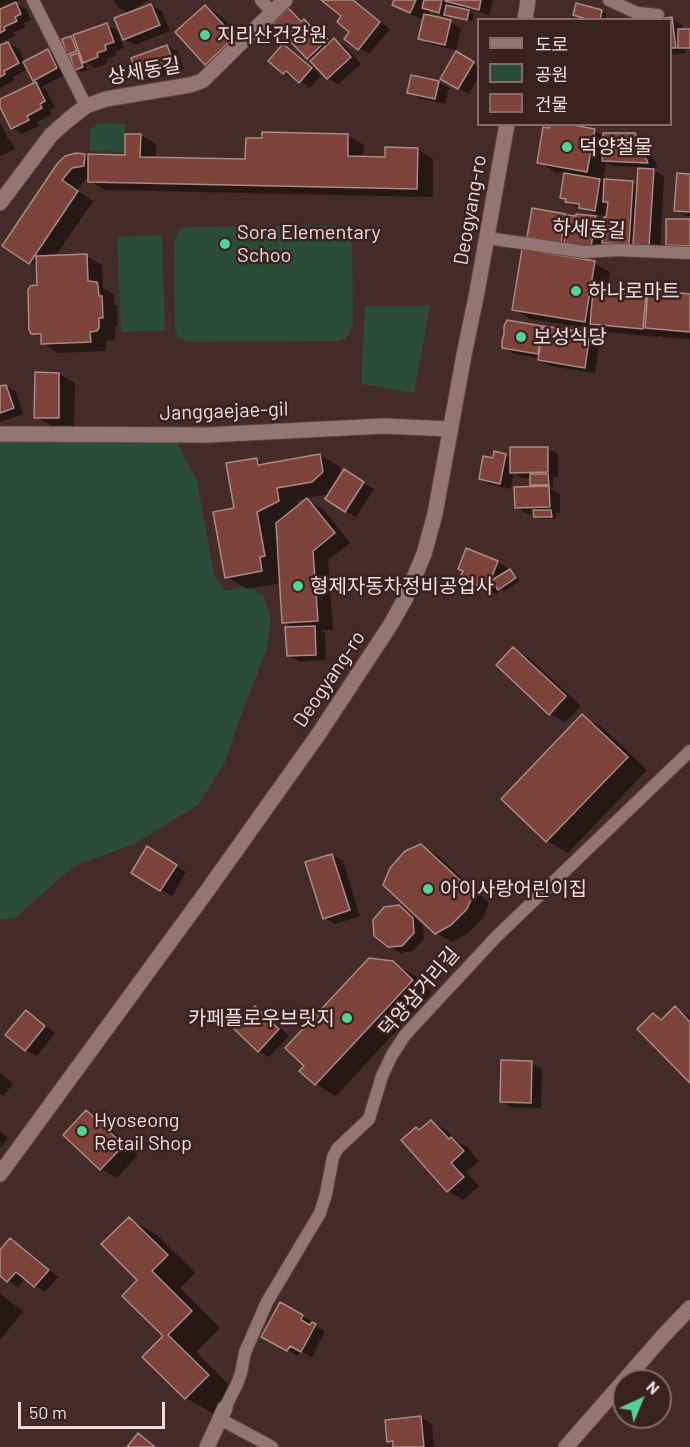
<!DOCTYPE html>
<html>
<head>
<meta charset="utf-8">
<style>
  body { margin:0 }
  #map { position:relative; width:690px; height:1447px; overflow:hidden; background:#442b27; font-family:Barlow,"Noto Sans KR",sans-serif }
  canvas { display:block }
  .legend { position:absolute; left:477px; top:18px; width:195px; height:108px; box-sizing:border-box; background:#39211e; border:2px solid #826d6a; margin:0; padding:8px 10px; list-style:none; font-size:18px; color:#efdedb }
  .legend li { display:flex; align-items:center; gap:12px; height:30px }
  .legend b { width:30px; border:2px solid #826d6a }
  .north { position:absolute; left:612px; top:1369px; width:60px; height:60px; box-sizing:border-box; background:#39211e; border:2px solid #826d6a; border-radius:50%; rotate:44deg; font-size:16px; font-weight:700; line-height:24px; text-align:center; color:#efdedb }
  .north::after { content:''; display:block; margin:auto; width:21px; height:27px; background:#52d397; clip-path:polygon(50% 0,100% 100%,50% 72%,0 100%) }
  .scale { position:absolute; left:18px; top:1402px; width:147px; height:27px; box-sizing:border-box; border:3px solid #efdedb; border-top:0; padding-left:8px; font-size:18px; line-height:21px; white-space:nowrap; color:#efdedb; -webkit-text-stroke:4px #39211e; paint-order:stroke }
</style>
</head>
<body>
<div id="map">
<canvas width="690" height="1447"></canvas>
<ul class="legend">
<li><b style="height:8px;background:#937671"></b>도로</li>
<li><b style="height:16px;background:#2b4c3b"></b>공원</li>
<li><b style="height:16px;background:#7d433a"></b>건물</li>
</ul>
<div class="north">N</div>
<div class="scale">50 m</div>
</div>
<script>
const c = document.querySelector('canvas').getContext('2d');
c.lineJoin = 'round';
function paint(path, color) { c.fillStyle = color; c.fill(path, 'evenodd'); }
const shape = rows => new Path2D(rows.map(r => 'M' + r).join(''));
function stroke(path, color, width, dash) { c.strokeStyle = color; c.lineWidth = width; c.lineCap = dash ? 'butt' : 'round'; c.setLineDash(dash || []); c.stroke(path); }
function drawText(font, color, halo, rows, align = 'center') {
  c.font = font + ' Barlow,"Noto Sans KR",sans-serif'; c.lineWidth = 5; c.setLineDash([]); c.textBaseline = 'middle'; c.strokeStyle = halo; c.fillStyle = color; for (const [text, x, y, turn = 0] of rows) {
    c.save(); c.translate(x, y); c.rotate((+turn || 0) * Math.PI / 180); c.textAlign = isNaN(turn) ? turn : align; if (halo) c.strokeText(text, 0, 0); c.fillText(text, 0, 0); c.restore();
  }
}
const green = shape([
  [99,123,125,124,124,152,90,151,90,130],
  [335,226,342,228,346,231,350,236,352,243,353,325,348,335,345,339,337,341,191,342,185,341,178,337,175,330,174,243,176,236,181,229,188,227],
  [162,235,165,330,121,332,117,237],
  [365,306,430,306,414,393,361,384],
  [0,434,173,435,197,480,214,575,225,591,247,586,263,595,271,618,267,649,239,720,225,762,198,805,134,844,74,866,14,919,0,919]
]);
const shadow = shape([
  [0,0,21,0,15,3,26,9,31,20,24,23,26,27,13,33,15,36,0,43],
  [114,0,148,0,130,12,151,5,162,11,170,31,135,45,124,39,130,14,118,7],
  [323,0,353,0,390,29,369,54,359,48,343,16],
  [395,0,493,0,489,15,468,9,474,14,472,21,450,16,449,18,430,11,428,17,450,22,461,28,456,50,430,44,419,38,424,20,410,14,394,5],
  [205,6,221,16,250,47,222,73,206,64],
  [289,10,328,36,333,41,334,40,345,46,361,64,338,84,328,78,312,60,308,58,275,23],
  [602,11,606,14,605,20,588,20,575,14],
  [672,19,682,25,683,30,690,30,690,46,685,46,685,49,690,50,685,50,686,53,670,55,670,20],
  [107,25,118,31,124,48,115,51,116,56,107,59,108,63,95,68,84,61,87,70,81,72,76,69,71,55,68,54,71,37,77,41],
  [8,43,19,49,25,63,48,51,59,57,67,74,41,87,46,90,55,107,50,110,52,114,37,122,39,126,22,134,12,128,0,101,39,82,34,80,28,69,13,77,15,80,0,88,0,47],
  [167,46,178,52,184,69,150,81,139,75],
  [284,46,294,52,321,75,310,88,296,78,295,79,284,73,270,61],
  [456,53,478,66,478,78,469,94,442,79],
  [438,82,449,88,445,104,419,98,409,92],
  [0,122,8,139,12,142,15,149,0,156],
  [576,124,590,124,589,130,594,131,604,136,635,135,645,141,658,168,649,168,664,176,660,251,614,248,603,242,602,252,539,242,529,236,566,215,569,217,595,218,605,223,605,216,591,213,567,202,567,200,562,197,565,173,555,172,539,162,584,129,585,126],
  [606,162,614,166,639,167,638,186,632,183,603,181],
  [140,135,156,144,156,158,247,160,348,136,364,145,363,158,386,159,417,149,433,159,433,197,105,190,90,181,90,174,77,190,93,201,55,257,86,256,102,265,103,288,112,293,114,296,114,305,117,306,118,326,115,327,115,338,113,340,106,341,106,351,58,353,43,343,42,338,32,332,39,286,38,267,5,246,72,155,85,155,90,158,127,156],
  [690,175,690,216,686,216,676,210],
  [690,221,690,251,678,250,667,244],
  [594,263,610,272,607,294,646,297,649,299,690,295,690,339,663,337,659,335,659,337,608,332,601,329,601,330,530,319,514,309],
  [542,327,544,329,590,335,600,341,595,373,550,366,539,360,540,358,514,354,504,347],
  [59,374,75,383,74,426,52,426,36,417],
  [6,386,16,392,23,414,0,422,0,388],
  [547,448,558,454,558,477,553,477,553,487,547,487,560,494,560,513,556,513,556,519,540,519,535,517,535,513,527,514,516,507,539,488,532,484,532,478,522,478,514,473,511,489,491,484,480,478,494,460,506,456,511,459],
  [320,455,340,467,342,475,344,471,374,489,356,517,346,511,330,494,297,500,298,507,307,500,323,509,350,543,328,560,333,630,320,630,325,633,326,660,299,661,288,655,294,628,284,622,281,583,247,589,227,577,236,509,256,459,266,465],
  [497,562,508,568,505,574,510,571,515,574,520,581,504,591,500,589,498,594,483,589,473,583,474,580,463,574],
  [513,649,529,658,581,706,565,722,549,713],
  [582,716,603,728,647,770,568,853,547,841,503,799],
  [421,846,437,855,489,903,483,918,467,934,452,942,436,933],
  [147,848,186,872,172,896,133,872],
  [332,855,343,861,360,916,335,924,325,918],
  [399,907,410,913,423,925,424,939,413,951,400,953,389,946],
  [392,963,414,975,432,992,336,1096,316,1084],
  [256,1008,266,1014,289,1036,269,1057,259,1051],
  [675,1008,690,1017,690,1081,654,1014,663,1020],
  [26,1012,36,1018,55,1033,37,1056,26,1050,8,1035],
  [531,1063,542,1069,541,1108,512,1107,501,1101],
  [0,1073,13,1084,3,1096,0,1094],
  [87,1112,102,1121,138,1155,117,1178,101,1169],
  [431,1121,447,1131,458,1142,468,1148,479,1161,466,1172,479,1186,463,1200,448,1191,420,1131],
  [0,1131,8,1138,0,1148],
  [129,1219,157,1235,195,1273,180,1288,220,1328,196,1352,236,1392,214,1414,186,1398,165,1336,140,1280],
  [11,1240,21,1246,58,1277,45,1292,35,1286,25,1278,18,1287,0,1274,0,1253],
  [0,1294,23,1311,0,1340],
  [280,1304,313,1322,312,1324,325,1331,312,1357,301,1351,298,1356,272,1341],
  [421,1417,432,1424,434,1447,395,1447,394,1444,389,1441]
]);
const building = shape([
  [321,0,353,0,380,22,358,50,344,39,349,32,337,22,341,16,321,0],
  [394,0,416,0,410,13,392,5,394,0],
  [424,0,442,0,439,13,422,8,424,0],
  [446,0,481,0,479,10,445,1,446,0],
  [16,2,21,14,15,17,17,21,4,27,5,30,0,33,0,9,16,2],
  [576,3,602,10,600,20,590,20,573,15,576,3],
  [151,4,160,25,123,40,114,18,151,4],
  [205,5,235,37,205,65,175,32,205,5],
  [446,5,469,10,467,20,444,15,446,5],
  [288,8,301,21,304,19,315,31,317,28,328,39,307,59,273,23,288,8],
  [424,14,451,20,445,45,418,39,424,14],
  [672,17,676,48,670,48,670,20,652,20,672,17],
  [107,23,114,42,105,45,106,50,97,53,98,57,83,63,73,35,107,23],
  [678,29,690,29,690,48,678,48,678,29],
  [71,36,77,51,67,55,62,39,71,36],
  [334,38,351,57,327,79,310,61,334,38],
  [8,42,19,63,4,71,5,74,0,77,0,45,8,42],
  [283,44,312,68,299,83,286,71,283,74,268,61,283,44],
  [167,45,174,63,138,76,131,58,167,45],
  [48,49,57,68,33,81,23,62,48,49],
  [456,51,474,62,458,89,440,79,456,51],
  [78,53,83,67,75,70,70,56,78,53],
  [411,75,439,81,435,99,407,93,411,75],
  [36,82,45,101,40,104,42,108,27,116,29,120,11,129,0,107,0,99,36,82],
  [550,124,568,124,595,129,587,172,537,163,543,127,549,128,550,124],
  [262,132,348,134,348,156,385,157,385,147,418,148,417,189,88,182,88,154,125,155,125,134,141,134,140,157,245,159,246,138,262,138,262,132],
  [603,133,635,133,648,163,602,161,603,133],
  [76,153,85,154,84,166,72,168,62,180,78,191,29,264,2,246,57,164,65,156,76,153],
  [638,168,654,169,649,246,633,244,638,168],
  [564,173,600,179,595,211,579,208,579,204,565,202,566,199,560,198,564,173],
  [677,173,690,174,690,212,674,211,677,173],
  [604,179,633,181,629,244,602,243,604,217,606,217,608,202,603,202,604,179],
  [532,208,566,214,561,243,527,237,532,208],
  [576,214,596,216,591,247,564,243,568,215,576,216,576,214],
  [666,219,690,219,690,246,666,245,666,219],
  [522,249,595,261,585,322,512,310,522,249],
  [87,254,88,281,97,282,98,286,99,296,102,296,103,318,99,318,99,328,97,331,90,332,91,342,41,344,41,334,31,334,29,330,28,290,30,286,37,285,36,256,87,254],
  [648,290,690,294,690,332,645,328,648,290],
  [593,291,646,296,643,329,590,324,593,291],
  [507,320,542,326,538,354,502,348,502,341,504,334,504,326,507,320],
  [543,326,590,333,585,368,538,360,543,326],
  [35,372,59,373,59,418,34,418,35,372],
  [6,385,14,408,0,413,0,386,6,385],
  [510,447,548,447,548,472,510,473,510,447],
  [494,451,506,454,500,484,479,479,483,456,493,458,494,451],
  [320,454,323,472,312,482,277,488,279,501,257,512,265,556,260,557,262,571,225,578,213,512,234,508,226,463,257,458,258,465,320,454],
  [344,469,364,482,345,512,325,499,344,469],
  [530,474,548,474,549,485,530,485,530,474],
  [549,486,550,507,515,508,514,487,549,486],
  [307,498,335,533,313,551,318,621,282,623,276,523,307,498],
  [533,510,551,510,552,517,534,517,533,510],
  [466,548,498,561,487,589,471,583,472,579,461,575,463,571,458,569,466,548],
  [510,569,516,578,498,590,492,580,510,569],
  [315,626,316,655,287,656,285,627,315,626],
  [513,647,566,696,549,715,496,665,513,647],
  [582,714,628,757,546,842,501,799,582,714],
  [421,844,474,893,467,909,451,925,435,934,383,885,390,868,405,851,421,844],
  [147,846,177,865,160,891,131,873,147,846],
  [332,854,350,910,323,919,305,862,332,854],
  [399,905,413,918,414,933,402,946,388,947,374,936,373,920,384,907,399,905],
  [369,958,393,961,413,980,315,1085,299,1071,304,1066,285,1048,369,958],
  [255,1006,279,1029,258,1052,234,1029,255,1006],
  [675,1006,690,1022,690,1083,637,1029,653,1013,661,1020,675,1006],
  [26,1010,45,1026,25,1051,5,1035,26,1010],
  [501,1060,532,1061,531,1103,500,1102,501,1060],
  [86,1110,124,1145,100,1170,63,1135,86,1110],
  [431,1120,449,1139,451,1137,464,1151,451,1163,464,1177,447,1192,401,1140,416,1127,419,1130,431,1120],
  [129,1217,168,1255,152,1271,192,1311,168,1335,209,1375,185,1399,142,1357,163,1336,122,1296,137,1280,101,1244,129,1217],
  [10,1238,49,1270,34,1287,16,1272,7,1282,0,1276,0,1250,10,1238],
  [280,1302,303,1315,301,1320,310,1325,312,1322,316,1324,301,1352,290,1346,287,1351,261,1337,280,1302],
  [421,1416,424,1447,393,1447,393,1441,387,1442,385,1420,421,1416],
  [138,1433,155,1447,127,1447,138,1433]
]);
const lane = shape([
  [33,0,86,106],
  [261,0,272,12],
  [609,0,637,13,658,15],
  [487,238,585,252,617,250,690,253],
  [225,1408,237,1384,241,1373,245,1352,267,1302,320,1213,326,1194,333,1157,338,1148,369,1119,382,1076,392,1055,405,1035,496,937,690,751],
  [220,1419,272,1447]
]);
const street = shape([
  [0,203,51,135,68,120,86,106,106,99,190,85,202,81,285,0],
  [207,1447,225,1408]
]);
const secondary = shape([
  [525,20,528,0],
  [0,434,207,435,384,426,450,429],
  [0,1174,207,891,318,735,391,624,406,597,424,554,435,514,464,355,477,292,507,124],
  [566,1447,665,1334,690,1308]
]);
const markers = [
  [205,35,6,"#52d397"],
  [567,147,6,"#52d397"],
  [225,244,6,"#52d397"],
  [576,291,6,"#52d397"],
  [521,337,6,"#52d397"],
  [298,586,6,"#52d397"],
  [428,889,6,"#52d397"],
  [347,1018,6,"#52d397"],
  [82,1131,6,"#52d397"]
];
const poiNames = [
  ["지리산건강원",217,35],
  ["덕양철물",579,147],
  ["Sora Elementary",237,232],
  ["Schoo",237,255],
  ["하나로마트",588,291],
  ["보성식당",533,337],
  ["형제자동차정비공업사",310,586],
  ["아이사랑어린이집",440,889],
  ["카페플로우브릿지",335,1018,"right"],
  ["Hyoseong",94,1120],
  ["Retail Shop",94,1143]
];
const streetNames = [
  ["상세동길",144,71,-10],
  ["Deogyang-ro",470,210,-80],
  ["하세동길",589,229,3],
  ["Janggaejae-gil",224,411,-2],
  ["Deogyang-ro",329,679,-56],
  ["덕양삼거리길",419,992,-49]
];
paint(green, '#2b4c3b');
paint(shadow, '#0007');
paint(building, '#7d433a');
stroke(building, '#a98b86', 1.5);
stroke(lane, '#5c4845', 14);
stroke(street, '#5c4845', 17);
stroke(secondary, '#5c4845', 17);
stroke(lane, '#937671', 12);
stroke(street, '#937671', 15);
stroke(secondary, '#937671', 15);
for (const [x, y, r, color] of markers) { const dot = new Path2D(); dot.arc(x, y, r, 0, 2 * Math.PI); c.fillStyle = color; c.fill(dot); stroke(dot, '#39211e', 2); }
drawText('20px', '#efdedb', '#39211e', poiNames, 'left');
drawText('20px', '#efdedb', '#39211e', streetNames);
</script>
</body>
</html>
